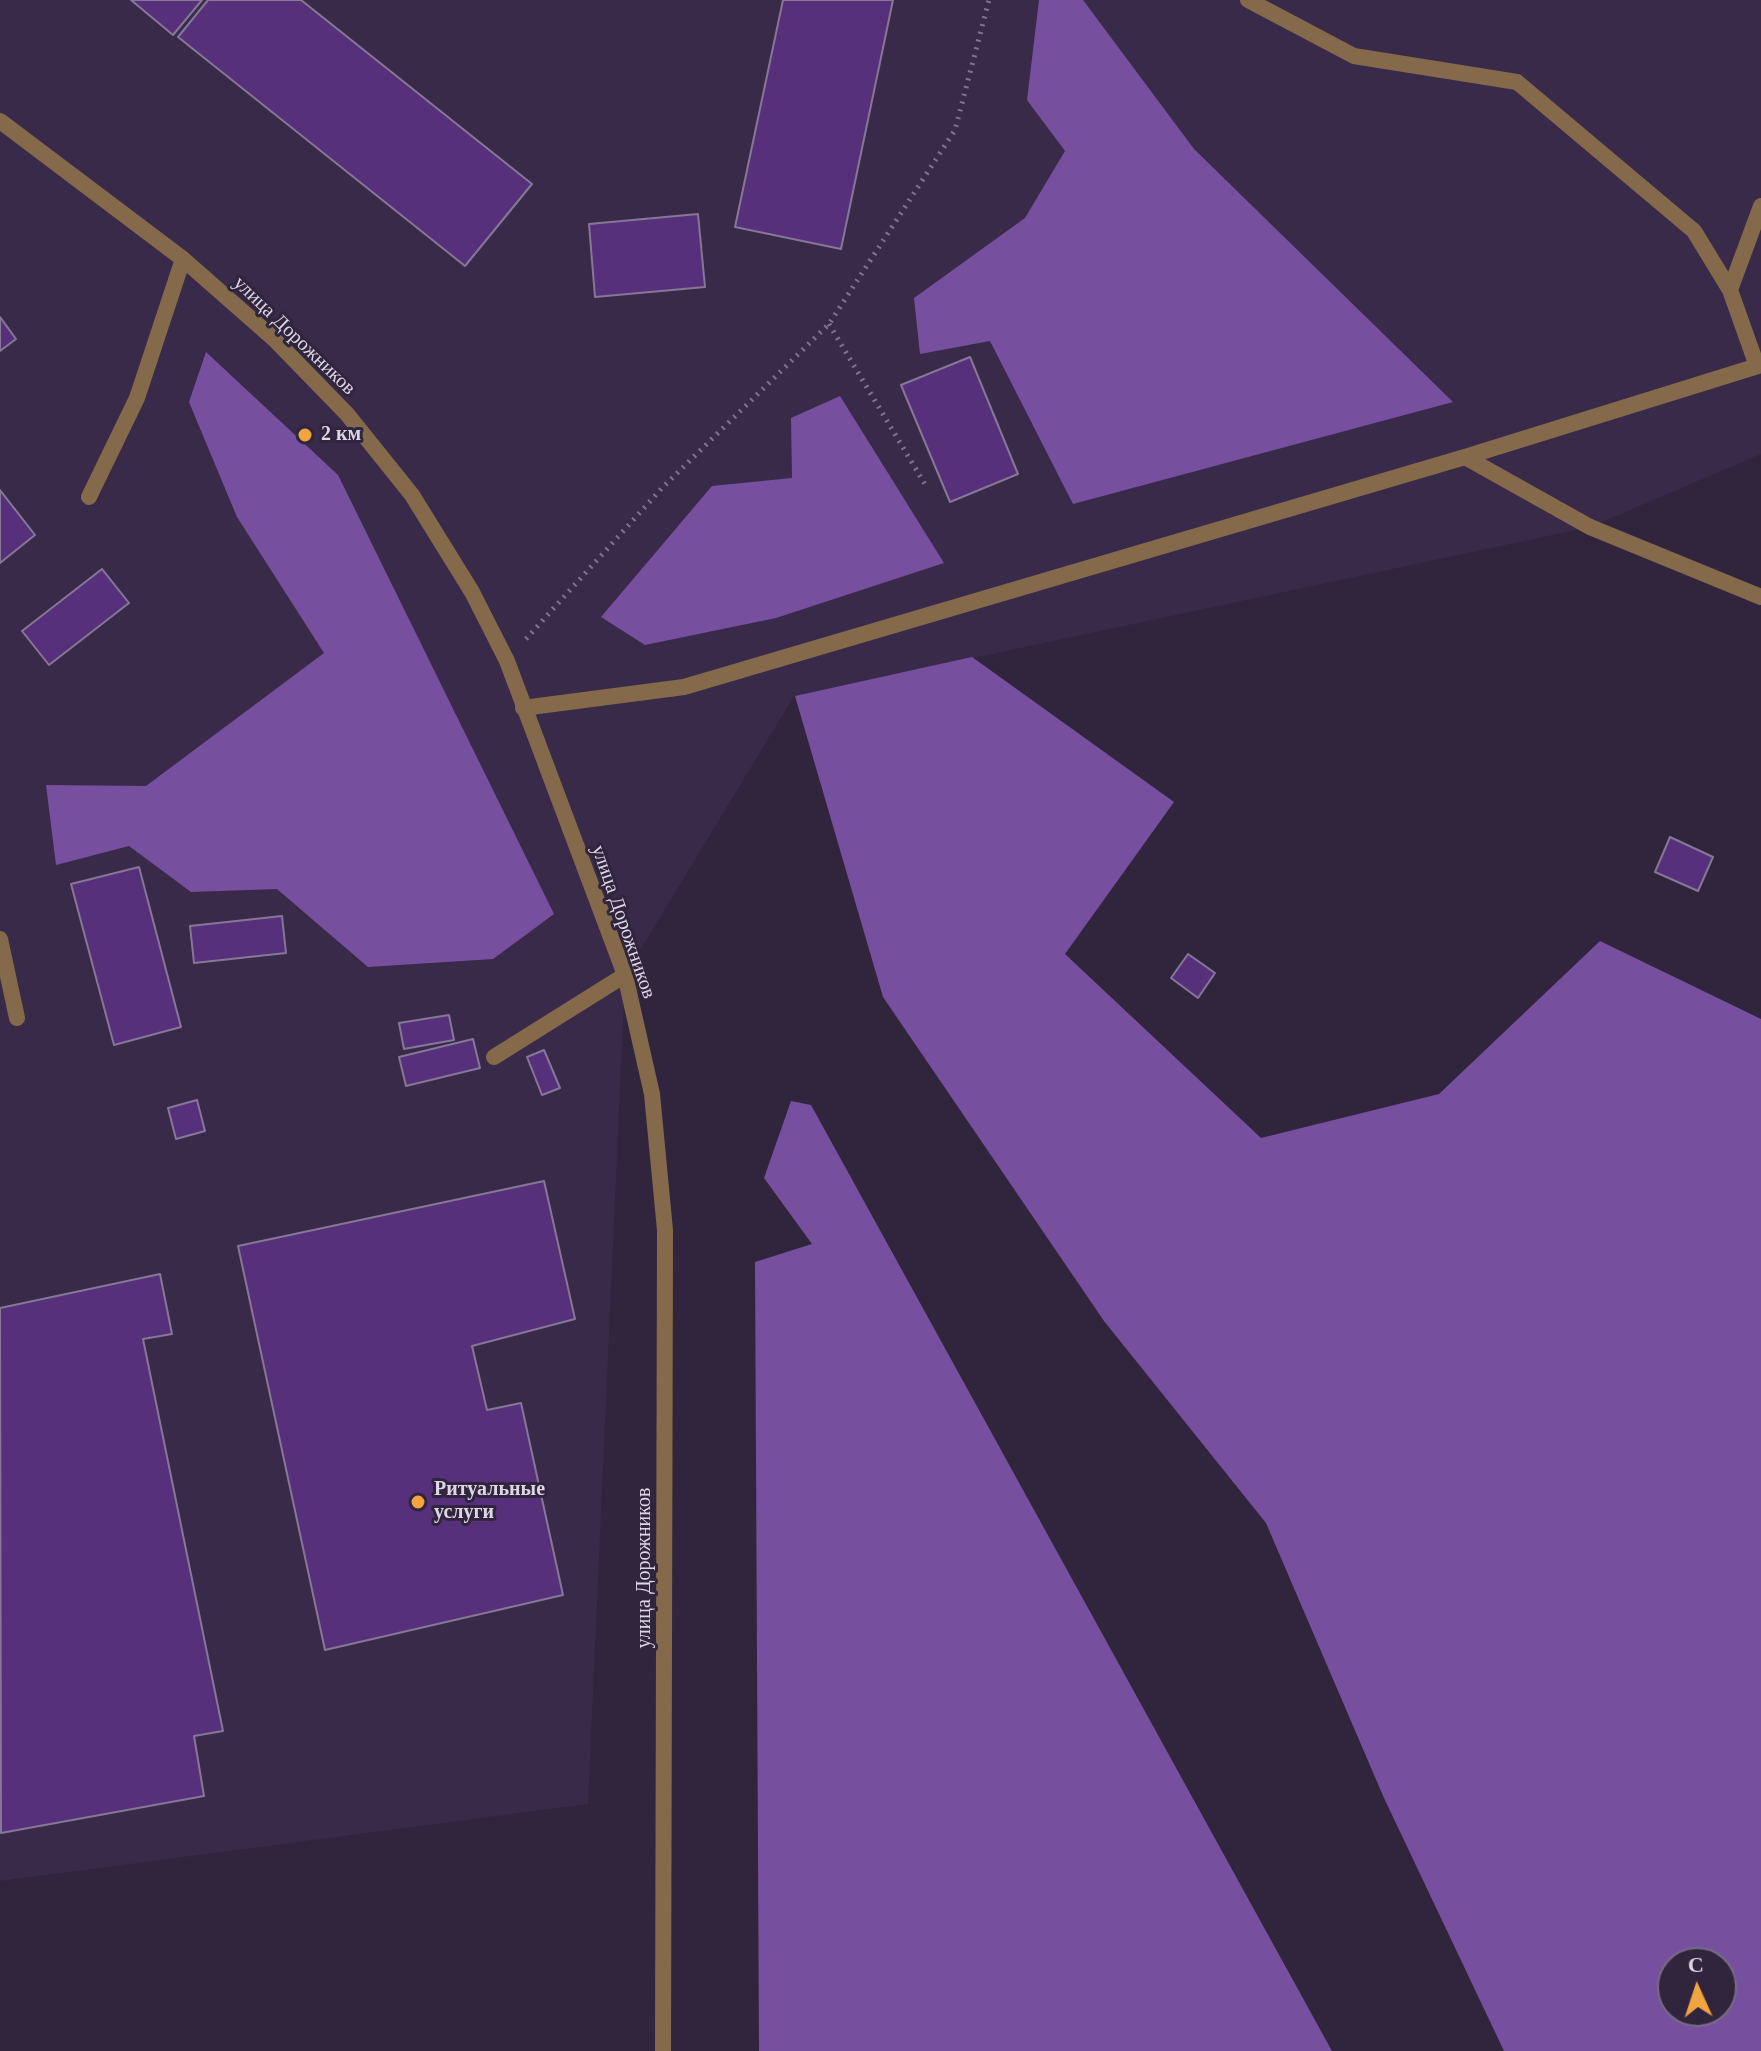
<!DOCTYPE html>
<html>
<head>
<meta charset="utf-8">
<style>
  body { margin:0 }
  #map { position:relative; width:1761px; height:2051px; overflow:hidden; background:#31253e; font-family:"Times New Roman",serif }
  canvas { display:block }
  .north { position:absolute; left:1657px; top:1947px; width:80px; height:80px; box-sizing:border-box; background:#31253e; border:2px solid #766c82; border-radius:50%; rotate:357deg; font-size:22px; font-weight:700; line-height:32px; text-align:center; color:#ddd6e7 }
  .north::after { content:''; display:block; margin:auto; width:28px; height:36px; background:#f1a540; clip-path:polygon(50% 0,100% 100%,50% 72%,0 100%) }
</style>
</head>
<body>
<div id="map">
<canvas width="1761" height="2051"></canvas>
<div class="north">С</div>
</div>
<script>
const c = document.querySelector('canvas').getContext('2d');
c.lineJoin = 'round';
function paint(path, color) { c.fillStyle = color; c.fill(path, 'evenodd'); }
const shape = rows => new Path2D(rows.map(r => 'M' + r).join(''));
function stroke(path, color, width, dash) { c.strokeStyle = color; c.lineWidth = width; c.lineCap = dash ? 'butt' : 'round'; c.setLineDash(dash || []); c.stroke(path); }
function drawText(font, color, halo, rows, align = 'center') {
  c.font = font + ' "Times New Roman",serif'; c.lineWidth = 6; c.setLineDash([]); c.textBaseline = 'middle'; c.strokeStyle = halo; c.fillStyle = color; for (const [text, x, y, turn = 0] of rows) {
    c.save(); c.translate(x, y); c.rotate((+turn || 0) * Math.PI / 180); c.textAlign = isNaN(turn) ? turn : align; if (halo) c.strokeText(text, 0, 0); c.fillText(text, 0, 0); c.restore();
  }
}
const built = shape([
  [0,0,1761,0,1761,454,1590,527,794,696,625,975,588,1804,0,1881]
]);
const forest = shape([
  [1039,0,1083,0,1194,149,1453,402,1073,504,990,341,920,354,914,298,1025,218,1065,151,1027,100],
  [206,352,338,475,554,914,493,959,368,967,277,889,191,892,129,846,56,865,46,785,146,786,324,653,237,517,189,402],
  [840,396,944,563,776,618,645,645,601,617,712,486,792,478,791,418],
  [972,657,1174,802,1065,954,1261,1138,1439,1094,1600,941,1761,1019,1761,2051,1504,2051,1384,1798,1266,1523,1104,1321,883,997,795,696],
  [1673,1963,1721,1963,1721,2011,1673,2011],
  [791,1101,811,1105,1332,2051,759,2051,755,1262,812,1244,764,1178]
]);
const building = shape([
  [131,0,202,0,173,35,131,0],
  [208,0,301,0,532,184,465,266,178,37,208,0],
  [783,0,893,0,841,249,735,227,783,0],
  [698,214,705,287,595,297,589,224,698,214],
  [0,317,16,339,0,351,0,317],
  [970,357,1018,474,950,502,901,385,970,357],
  [0,490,35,535,0,563,0,490],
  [102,569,129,603,49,665,22,631,102,569],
  [1670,837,1713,857,1698,891,1655,872,1670,837],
  [139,867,181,1027,114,1045,71,884,139,867],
  [282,916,286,953,194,963,190,926,282,916],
  [1188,954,1215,973,1198,998,1171,978,1188,954],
  [449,1015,454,1040,404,1049,399,1023,449,1015],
  [473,1039,480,1068,406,1086,399,1057,473,1039],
  [544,1050,560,1088,542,1095,527,1057,544,1050],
  [197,1100,205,1131,176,1139,168,1108,197,1100],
  [544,1181,575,1319,472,1346,487,1410,521,1403,563,1595,325,1650,238,1246,544,1181],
  [160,1274,172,1334,143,1339,223,1731,194,1736,204,1796,1,1833,0,1308,160,1274]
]);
const path = shape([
  [829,324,926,486],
  [526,639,662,488,829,324,955,130,989,0]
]);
const service = shape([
  [1248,0,1354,56,1517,82,1694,231,1730,290],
  [1757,366,1730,290,1761,206],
  [1465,457,1590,527,1761,597],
  [89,497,137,398,183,259],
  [523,708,684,687,1465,457,1761,365],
  [0,939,17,1018],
  [494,1057,625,975]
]);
const tertiary = shape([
  [0,121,183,259,274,339,347,414,412,495,472,592,507,661,625,975,652,1094,665,1230,663,2051]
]);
const markers = [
  [305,435,8,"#f1a540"],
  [418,1502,8,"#f1a540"]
];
const streetNames = [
  ["улица Дорожников",294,336,44],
  ["улица Дорожников",623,922,71],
  ["улица Дорожников",645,1568,-90]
];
const poiNames = [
  ["2 км",321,435],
  ["Ритуальные",434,1490],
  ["услуги",434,1513]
];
paint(built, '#392a4a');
paint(forest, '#76509e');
paint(building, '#57307b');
stroke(building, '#857796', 2);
stroke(path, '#7e758a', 5, [2, 6]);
stroke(service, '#846a4b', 16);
stroke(tertiary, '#846a4b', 16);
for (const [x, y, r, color] of markers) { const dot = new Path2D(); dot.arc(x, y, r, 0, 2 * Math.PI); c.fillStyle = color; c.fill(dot); stroke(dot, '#31253e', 3); }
drawText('20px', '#ddd6e7', '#31253e', streetNames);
drawText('bold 20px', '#ddd6e7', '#31253e', poiNames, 'left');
</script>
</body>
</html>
